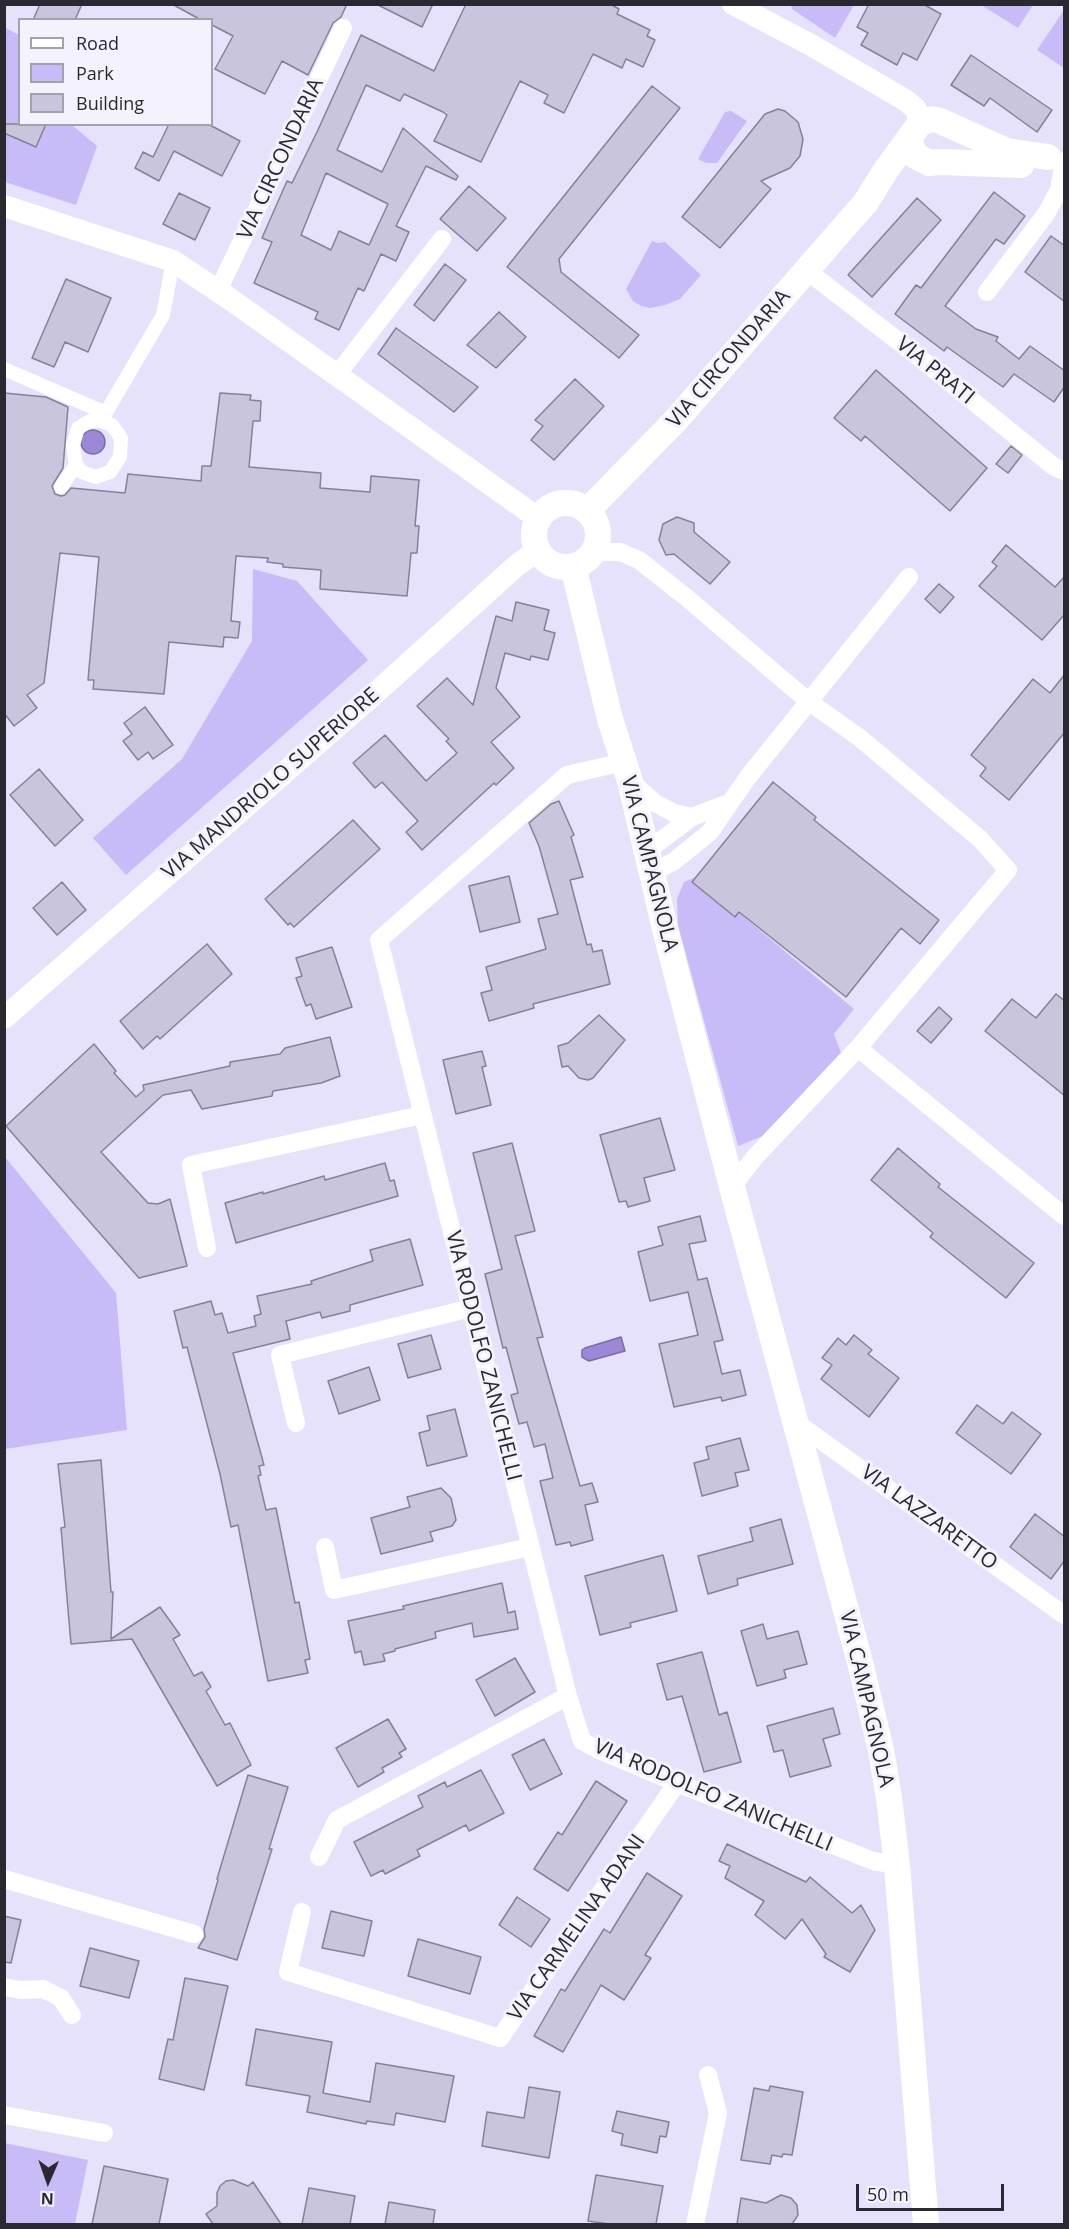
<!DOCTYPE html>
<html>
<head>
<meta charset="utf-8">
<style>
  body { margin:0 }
  #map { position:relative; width:1069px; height:2229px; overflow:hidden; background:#e7e2fb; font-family:"Open Sans",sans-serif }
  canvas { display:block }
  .frame { position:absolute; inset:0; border:6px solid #2a2932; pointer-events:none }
  .legend { position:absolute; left:18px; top:18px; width:195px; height:108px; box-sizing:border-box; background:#f4f2fc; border:2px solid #a3a2ab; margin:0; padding:8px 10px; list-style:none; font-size:18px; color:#2a2932 }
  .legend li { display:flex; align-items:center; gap:12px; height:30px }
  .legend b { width:30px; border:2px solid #a3a2ab }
  .north { position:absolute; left:18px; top:2151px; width:60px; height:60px; -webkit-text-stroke:4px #f4f2fc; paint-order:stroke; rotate:182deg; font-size:16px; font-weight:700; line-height:24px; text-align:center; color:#2a2932 }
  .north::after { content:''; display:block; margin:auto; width:21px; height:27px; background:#2a2932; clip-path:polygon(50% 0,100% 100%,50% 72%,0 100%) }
  .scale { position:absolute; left:856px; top:2184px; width:148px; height:27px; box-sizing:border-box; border:3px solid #2a2932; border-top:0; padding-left:8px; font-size:18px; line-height:21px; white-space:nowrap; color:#2a2932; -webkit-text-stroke:4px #f4f2fc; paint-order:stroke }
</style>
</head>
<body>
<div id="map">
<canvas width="1069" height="2229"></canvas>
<div class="frame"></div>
<ul class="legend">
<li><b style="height:8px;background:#fff"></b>Road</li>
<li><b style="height:16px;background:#c8bbf7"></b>Park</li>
<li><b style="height:16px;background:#c9c5dd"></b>Building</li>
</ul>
<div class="north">N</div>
<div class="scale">50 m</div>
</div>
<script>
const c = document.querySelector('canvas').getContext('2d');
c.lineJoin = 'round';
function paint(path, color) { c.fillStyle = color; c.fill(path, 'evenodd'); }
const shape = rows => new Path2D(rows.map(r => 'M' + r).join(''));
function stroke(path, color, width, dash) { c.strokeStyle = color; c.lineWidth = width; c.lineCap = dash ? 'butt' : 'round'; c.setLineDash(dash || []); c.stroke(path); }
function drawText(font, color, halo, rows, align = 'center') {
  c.font = font + ' "Open Sans",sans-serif'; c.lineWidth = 6; c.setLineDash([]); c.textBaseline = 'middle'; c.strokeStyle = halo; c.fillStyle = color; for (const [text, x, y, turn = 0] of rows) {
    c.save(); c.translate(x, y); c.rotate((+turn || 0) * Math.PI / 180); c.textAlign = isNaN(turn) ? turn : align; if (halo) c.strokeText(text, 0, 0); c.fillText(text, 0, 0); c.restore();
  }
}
const green = shape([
  [791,5,791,4,854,5,835,38,792,9],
  [981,5,1033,5,1018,28],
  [1064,10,1064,68,1037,50],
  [4,27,19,35,20,124,72,125,97,146,76,205,5,182],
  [731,111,747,121,717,163,706,163,698,159,725,112],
  [652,241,658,243,665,242,701,275,680,299,665,305,650,308,641,306,633,301,626,289],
  [253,569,297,581,368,660,126,875,93,838,182,759,252,641],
  [696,877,854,1009,834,1034,841,1053,763,1136,738,1146,678,925,677,899,684,882],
  [5,1157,116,1293,127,1430,5,1449],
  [4,2143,88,2160,75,2224,5,2224]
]);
const water = shape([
  '81 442a12 12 0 1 1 24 0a12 12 0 1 1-24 0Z',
  [621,1337,625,1351,589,1361,582,1357,582,1350,585,1348,621,1337]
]);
const building = shape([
  [40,4,82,4,75,20,33,20,40,4],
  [172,4,347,4,341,17,333,23,308,75,282,61,265,94,215,69,233,36,212,25,212,20,201,20,172,4],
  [376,4,433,4,422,27,376,4],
  [466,4,610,4,619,9,617,14,650,30,647,36,655,40,643,67,626,59,622,68,593,54,564,113,544,103,548,95,520,81,481,162,434,141,447,115,443,112,404,94,400,101,366,85,337,150,382,172,403,128,458,176,456,180,426,166,396,226,409,232,396,261,381,254,364,291,358,288,339,330,315,319,318,312,254,283,272,242,262,238,287,181,292,183,317,132,361,35,434,71,466,4],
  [326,173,388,204,369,245,339,231,331,250,301,235,326,173],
  [869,4,923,4,941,14,917,60,903,53,897,65,861,45,868,33,857,27,869,4],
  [971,55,1052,110,1037,132,990,98,984,106,951,85,971,55],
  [652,86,680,108,559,259,561,272,639,335,619,358,507,267,652,86],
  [778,109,785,111,798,122,803,139,800,156,790,168,761,181,771,189,720,248,682,217,765,114,778,109],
  [4,124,46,124,36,147,4,133,4,124],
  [169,124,208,124,240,141,222,176,174,151,159,181,135,168,143,152,153,157,169,124],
  [469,186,506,218,477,251,440,219,469,186],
  [994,192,1025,216,1004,244,996,239,945,306,976,329,998,337,996,341,1019,359,1030,346,1065,371,1065,386,1054,402,1014,374,1003,387,947,347,944,351,895,314,916,285,921,288,994,192],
  [179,193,210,208,195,240,163,224,179,193],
  [917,198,941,220,872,297,848,275,917,198],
  [1051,236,1065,246,1065,302,1025,272,1051,236],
  [445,264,466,280,434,321,414,305,445,264],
  [66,279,111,298,88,352,65,342,54,367,32,358,66,279],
  [499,312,526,337,496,368,467,345,499,312],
  [396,328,478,387,454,412,378,354,396,328],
  [876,370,987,468,950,511,865,436,861,441,834,418,876,370],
  [575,379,604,406,554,460,531,440,543,426,535,420,575,379],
  [4,393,46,397,68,407,63,468,52,486,55,494,61,496,65,495,71,488,125,493,128,474,201,481,202,466,211,466,220,393,251,395,250,400,261,401,260,421,253,421,249,467,321,473,320,488,370,492,371,476,419,480,415,526,419,526,417,553,411,553,407,596,320,589,321,570,283,567,283,564,267,562,268,558,236,556,231,621,240,622,238,638,224,637,223,647,169,642,164,694,93,689,94,680,88,680,99,557,60,553,44,683,27,695,37,708,14,726,4,713,4,393],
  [1011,446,1022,455,1008,473,996,464,1011,446],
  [677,517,694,523,694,532,730,562,710,584,674,554,666,555,659,540,663,524,677,517],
  [1006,545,1055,587,1065,576,1065,614,1042,640,979,586,997,566,992,562,1006,545],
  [939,584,954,597,940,613,925,599,939,584],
  [516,602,549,610,544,630,555,633,548,660,531,656,530,660,505,653,496,688,520,717,491,742,514,768,496,785,494,783,422,850,406,832,418,821,382,782,375,788,353,763,385,735,426,781,457,753,446,741,449,739,417,706,447,678,473,705,496,616,512,621,516,602],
  [1065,674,1065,732,1009,800,980,776,986,768,971,755,1033,679,1050,693,1065,674],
  [145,707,173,745,153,759,148,752,138,760,123,741,132,734,124,723,145,707],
  [39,769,83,820,55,846,10,795,39,769],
  [773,782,816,817,814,820,939,920,920,944,901,928,846,997,739,912,735,917,692,882,773,782],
  [559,801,574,835,571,837,583,877,570,880,587,945,591,944,593,952,602,950,610,984,533,1004,534,1008,489,1021,481,993,492,990,486,967,546,949,538,919,558,914,539,846,529,823,551,804,559,801],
  [353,820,380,849,294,927,290,923,288,925,265,899,353,820],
  [509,876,520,922,480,932,469,886,509,876],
  [62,882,86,910,57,935,33,908,62,882],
  [207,944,232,974,160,1039,157,1036,143,1049,120,1021,207,944],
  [332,947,352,1007,316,1019,311,1004,306,1006,296,978,302,976,296,958,332,947],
  [1056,994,1065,1001,1065,1096,985,1031,1012,999,1036,1018,1056,994],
  [939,1007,952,1019,931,1043,917,1031,939,1007],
  [599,1015,625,1040,593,1078,588,1080,579,1078,568,1066,562,1067,558,1046,568,1043,599,1015],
  [330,1037,340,1076,321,1083,273,1091,272,1096,202,1109,191,1090,163,1095,101,1152,148,1203,158,1204,170,1199,187,1266,139,1278,6,1126,94,1044,116,1071,114,1073,136,1097,144,1090,143,1085,230,1066,230,1062,280,1054,285,1048,330,1037],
  [482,1051,486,1066,482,1067,491,1105,456,1114,443,1060,482,1051],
  [660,1118,675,1170,644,1178,650,1201,628,1207,626,1201,619,1202,600,1135,660,1118],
  [512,1143,535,1231,515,1236,543,1337,537,1338,580,1486,592,1483,598,1502,585,1505,593,1540,571,1546,570,1542,556,1545,540,1481,553,1478,545,1444,534,1447,527,1422,519,1424,511,1395,518,1393,506,1347,503,1348,485,1274,502,1269,473,1153,512,1143],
  [898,1148,940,1184,938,1187,1034,1263,1006,1298,930,1237,933,1233,871,1180,898,1148],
  [385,1163,390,1181,394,1180,398,1196,236,1243,225,1203,263,1192,263,1194,324,1176,325,1180,385,1163],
  [700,1216,706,1241,689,1244,698,1280,707,1278,723,1340,714,1342,722,1374,740,1370,746,1395,722,1401,721,1397,674,1407,659,1344,698,1335,688,1292,650,1301,638,1252,663,1245,658,1227,700,1216],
  [410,1239,423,1285,350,1305,350,1311,322,1318,320,1312,286,1321,290,1339,233,1353,264,1465,259,1466,261,1475,258,1476,266,1510,276,1508,295,1603,299,1602,310,1659,305,1660,308,1673,268,1681,238,1525,231,1527,220,1474,187,1347,183,1348,174,1311,211,1301,215,1315,222,1313,228,1333,256,1326,254,1316,261,1314,257,1296,312,1284,311,1281,373,1261,370,1250,410,1239],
  [431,1335,441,1369,408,1378,398,1344,431,1335],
  [854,1335,872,1350,868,1354,899,1378,869,1417,821,1379,832,1365,822,1358,838,1338,846,1345,854,1335],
  [369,1367,380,1400,339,1414,328,1381,369,1367],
  [977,1405,1003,1424,1012,1412,1041,1434,1011,1474,956,1433,977,1405],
  [455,1409,467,1456,427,1466,419,1433,430,1430,427,1416,455,1409],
  [740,1438,749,1470,735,1473,738,1486,702,1496,694,1463,709,1459,706,1447,740,1438],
  [101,1460,111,1592,113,1592,111,1639,160,1607,180,1635,173,1639,194,1676,202,1672,211,1687,206,1691,225,1725,230,1723,251,1765,217,1786,132,1639,71,1644,61,1528,65,1527,58,1464,101,1460],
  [441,1488,451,1498,456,1520,452,1526,430,1532,433,1541,381,1554,371,1518,410,1507,407,1497,441,1488],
  [1035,1514,1065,1537,1065,1560,1051,1579,1010,1547,1035,1514],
  [781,1519,793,1564,737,1579,738,1585,708,1594,698,1556,753,1541,750,1528,781,1519],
  [663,1555,677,1611,630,1623,631,1627,600,1635,585,1576,663,1555],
  [502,1583,508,1613,515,1611,518,1629,474,1637,472,1623,435,1632,436,1638,395,1649,395,1651,383,1654,385,1661,364,1665,361,1651,355,1653,348,1621,404,1609,403,1606,502,1583],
  [763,1624,767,1639,798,1631,807,1664,784,1670,786,1678,757,1686,741,1631,763,1624],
  [702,1652,719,1715,727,1712,741,1762,704,1772,682,1696,667,1700,657,1664,702,1652],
  [515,1658,535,1692,495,1716,476,1680,515,1658],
  [833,1708,840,1734,823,1739,831,1766,790,1777,783,1750,774,1752,767,1726,833,1708],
  [388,1719,406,1749,399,1753,402,1757,382,1768,384,1772,358,1787,336,1748,388,1719],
  [544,1739,562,1774,530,1790,512,1755,544,1739],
  [481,1770,504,1813,469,1831,466,1825,417,1850,420,1856,385,1874,383,1870,371,1876,354,1842,423,1807,418,1796,445,1782,447,1787,481,1770],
  [248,1775,288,1787,269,1849,272,1849,237,1960,198,1948,205,1937,204,1929,218,1880,217,1879,248,1775],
  [596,1781,627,1801,568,1891,534,1869,558,1832,562,1835,596,1781],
  [727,1844,806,1882,810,1877,852,1913,861,1905,875,1930,850,1972,824,1957,826,1954,802,1919,785,1939,755,1915,764,1901,725,1878,730,1866,719,1861,727,1844],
  [647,1873,682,1896,645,1955,651,1958,624,2000,601,1985,563,2052,534,2036,561,1989,565,1991,604,1929,610,1933,647,1873],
  [517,1897,550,1919,531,1947,499,1925,517,1897],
  [331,1911,372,1921,364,1956,322,1948,331,1911],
  [4,1916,21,1920,11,1963,4,1962,4,1916],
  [418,1939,481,1957,470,1994,408,1976,418,1939],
  [90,1948,139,1961,129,1998,80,1986,90,1948],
  [185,1978,228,1986,204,2090,159,2079,168,2039,173,2040,185,1978],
  [256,2029,332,2042,323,2093,370,2102,376,2063,454,2076,445,2122,396,2113,394,2125,367,2121,366,2124,307,2112,310,2096,246,2085,256,2029],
  [770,2086,803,2092,792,2155,783,2154,782,2157,772,2155,770,2164,741,2160,754,2088,769,2091,770,2086],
  [529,2087,560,2092,549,2158,482,2146,487,2112,524,2118,529,2087],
  [617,2111,669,2122,666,2137,660,2136,657,2153,621,2145,623,2134,612,2131,617,2111],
  [104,2166,168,2179,159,2224,92,2224,104,2166],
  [596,2175,663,2186,656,2224,609,2224,588,2221,596,2175],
  [233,2180,248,2186,253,2182,281,2224,213,2224,206,2214,217,2206,217,2193,220,2186,226,2181,233,2180],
  [309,2188,355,2196,350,2224,302,2224,309,2188],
  [781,2195,791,2198,797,2205,798,2215,792,2224,737,2224,741,2198,766,2203,781,2195],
  [389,2202,435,2210,433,2224,385,2224,389,2202]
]);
const pedestrian = shape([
  [4,369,106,413],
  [76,465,82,472,95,477,110,472,120,457,121,438,112,425,101,421],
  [61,487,76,465,73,445,78,428,90,421,101,421,163,315,173,261]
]);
const minor = shape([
  [806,270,911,351,1053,466,1064,471],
  [218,291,343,28],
  [987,292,1046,214,1059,190,1064,161],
  [336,376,442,239],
  [593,552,620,552,639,560,687,598,808,701,860,738,980,839,1008,870,858,1048,754,1158,732,1187],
  [624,762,567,775,379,940,568,1696,582,1741,599,1750,677,1783,873,1861,897,1865],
  [630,781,655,803,674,813,692,817,729,803],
  [647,851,692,817],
  [652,872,673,862,710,832,748,777,909,577],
  [858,1048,1064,1216],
  [207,1248,191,1165,422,1115],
  [794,1421,1064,1615],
  [296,1423,280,1355,471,1308],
  [325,1547,334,1590,530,1547],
  [319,1857,337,1820,568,1696],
  [4,1879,194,1934],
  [302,1912,288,1972,500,2038,677,1783],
  [4,1987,21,1990,43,1989,61,1998,72,2015],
  [4,2115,104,2133],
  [695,2224,718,2113,708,2075]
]);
const tertiary = shape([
  [733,4,811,45,905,100,916,109,920,123],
  [4,206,173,261,230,299,539,519],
  [4,1018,380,689,516,566,538,550]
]);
const secondary = shape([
  [910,140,914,155,929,163,941,162,1021,165],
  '534 535a32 32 0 1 1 64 0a32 32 0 1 1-64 0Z',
  [587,511,676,420,866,202,886,170,920,123,931,119,938,120,1007,151,1048,157],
  [573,566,610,719,630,781,667,937,732,1187,860,1662,881,1750,889,1798,897,1865,926,2224]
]);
const streetNames = [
  ["VIA CIRCONDARIA",281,159,-65],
  ["VIA CIRCONDARIA",729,359,-49],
  ["VIA PRATI",935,371,39],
  ["VIA MANDRIOLO SUPERIORE",271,784,-41],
  ["VIA CAMPAGNOLA",649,864,76],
  ["VIA RODOLFO ZANICHELLI",483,1356,76],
  ["VIA LAZZARETTO",929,1518,36],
  ["VIA CAMPAGNOLA",866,1699,77],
  ["VIA RODOLFO ZANICHELLI",713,1796,23],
  ["VIA CARMELINA ADANI",577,1928,-55]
];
paint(green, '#c8bbf7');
paint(water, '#9c88d7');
stroke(water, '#7a6ca6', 1.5);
paint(building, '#c9c5dd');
stroke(building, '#858197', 1.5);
stroke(pedestrian, '#fff', 14);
stroke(minor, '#fff', 18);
stroke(tertiary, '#fff', 22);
stroke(secondary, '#fff', 26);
drawText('21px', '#2a2932', '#f4f2fc', streetNames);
</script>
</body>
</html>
